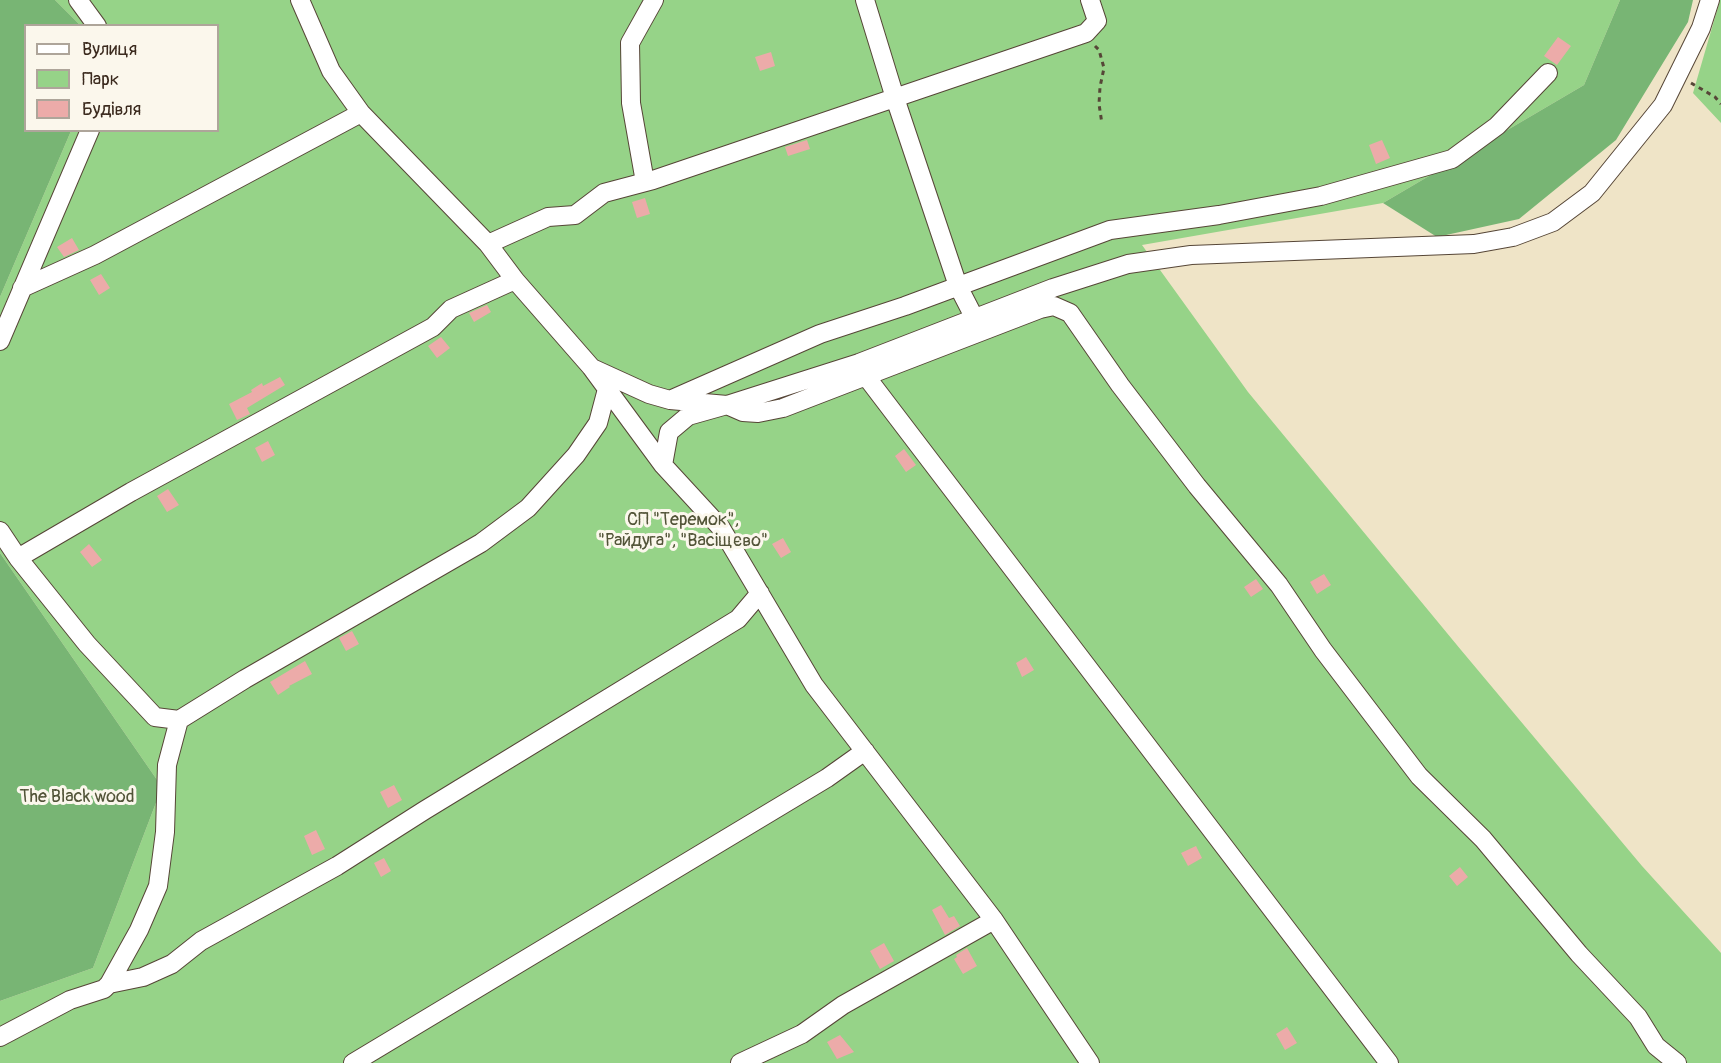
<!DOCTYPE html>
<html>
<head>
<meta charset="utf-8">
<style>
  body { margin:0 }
  #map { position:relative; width:1721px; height:1063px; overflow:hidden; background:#efe4c7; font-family:Pangolin,sans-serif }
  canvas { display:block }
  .legend { position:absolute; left:24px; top:24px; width:195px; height:108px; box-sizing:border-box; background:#fbf7ec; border:2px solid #aea59a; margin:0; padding:8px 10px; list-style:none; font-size:18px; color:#3b2a1e }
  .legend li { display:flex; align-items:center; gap:12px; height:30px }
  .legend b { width:30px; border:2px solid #aea59a }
</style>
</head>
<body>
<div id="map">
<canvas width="1721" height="1063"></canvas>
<ul class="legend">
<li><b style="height:8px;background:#fff"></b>Вулиця</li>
<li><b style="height:16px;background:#96d388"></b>Парк</li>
<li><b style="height:16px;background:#ecaba9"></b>Будівля</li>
</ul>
</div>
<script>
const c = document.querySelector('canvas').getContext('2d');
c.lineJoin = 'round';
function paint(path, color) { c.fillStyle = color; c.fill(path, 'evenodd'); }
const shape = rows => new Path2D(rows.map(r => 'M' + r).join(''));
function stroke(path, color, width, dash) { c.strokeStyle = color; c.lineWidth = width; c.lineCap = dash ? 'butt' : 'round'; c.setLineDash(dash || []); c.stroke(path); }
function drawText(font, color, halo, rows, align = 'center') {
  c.font = font + ' Pangolin,sans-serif'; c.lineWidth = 6; c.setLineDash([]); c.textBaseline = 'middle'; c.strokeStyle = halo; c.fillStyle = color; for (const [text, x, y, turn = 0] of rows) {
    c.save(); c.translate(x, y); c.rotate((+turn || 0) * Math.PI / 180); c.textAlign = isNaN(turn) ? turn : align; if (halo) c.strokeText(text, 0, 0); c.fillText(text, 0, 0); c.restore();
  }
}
const green = shape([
  [55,0,1620,0,1584,85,1383,203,1142,245,1248,392,1461,650,1642,866,1721,953,1721,1063,0,1063,0,1001,93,968,162,787,0,553,0,297,71,131,218,130,218,26,80,25],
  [1720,0,1721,0,1721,123,1693,93]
]);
const forest = shape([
  [0,0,55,0,80,25,26,26,26,130,71,131,0,297],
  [1620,0,1693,0,1688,22,1616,140,1519,219,1437,237,1383,203,1584,85],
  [0,553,162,787,93,968,0,1001]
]);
const building = shape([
  [1558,37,1571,46,1557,65,1544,56],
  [771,52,775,66,760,71,755,57],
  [807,140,810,149,788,156,785,147],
  [1382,140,1390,158,1376,164,1369,145],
  [645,198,650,214,637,218,632,202],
  [72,238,79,250,64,257,57,247],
  [101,274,110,288,99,295,90,280],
  [487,305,491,312,474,322,469,313],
  [441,337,450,348,437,358,428,346],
  [280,377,285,385,247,408,250,414,237,420,229,404,252,392,251,390,262,383,263,386],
  [268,441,275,455,262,462,255,448],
  [904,449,916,465,906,472,895,456],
  [168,489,179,505,167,512,157,496],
  [783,538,791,552,781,558,772,544],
  [89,544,102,560,92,567,80,552],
  [1324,574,1331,585,1317,594,1310,582],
  [1256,579,1263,589,1251,597,1244,587],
  [352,631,359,644,346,651,339,638],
  [1026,657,1034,670,1022,677,1016,663],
  [305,661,312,674,289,686,290,687,278,695,270,682],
  [394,785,402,800,388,808,380,792],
  [316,830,325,849,312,855,304,836],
  [1196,846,1202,858,1188,866,1181,853],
  [384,858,391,871,381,877,374,863],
  [1460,867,1468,877,1457,886,1449,876],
  [941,905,949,918,954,916,960,926,945,935,932,910],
  [884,943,894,961,880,969,870,951],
  [967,948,977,966,963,974,954,959,957,957,956,955],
  [1287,1027,1297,1043,1285,1050,1276,1034],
  [840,1035,854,1052,837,1059,827,1042]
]);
const path = shape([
  [1095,46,1099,50,1104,68,1100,87,1099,104,1102,124],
  [1691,83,1715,97,1721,104]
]);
const minor = shape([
  [78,0,97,26],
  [300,0,331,71,361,113,488,244,515,280,591,367,663,465,721,528,814,685,994,920,1090,1063],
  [865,0,895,98,958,286,975,319],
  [645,182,631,103,630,43,654,0],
  [488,244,548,217,575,215,604,193,653,180,1086,33,1097,21,1090,0],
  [22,288,95,255,361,113],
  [0,341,90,130],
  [592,368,649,394,670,400,727,405,859,363,1053,288,1128,264,1191,255,1474,244,1513,237,1553,222,1592,193,1663,105,1701,28,1710,0],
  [865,375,1389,1063],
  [670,400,820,334,905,306,1110,230,1219,215,1321,196,1452,159,1497,126,1548,73],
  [663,465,669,432,688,416,727,405,743,412,758,413,783,408,1040,309,1054,306,1070,313,1120,385,1197,486,1279,585,1323,650,1419,776,1483,839,1579,954,1638,1017,1656,1046,1677,1063],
  [0,531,18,558,87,644,155,717,179,720],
  [18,558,131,492,433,327,451,309,515,280],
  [109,984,143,977,172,964,201,941,337,866,425,810,738,619,760,593],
  [0,1037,70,1000,104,989,109,984,139,930,158,886,165,832,167,765,179,720,245,679,481,543,528,508,576,455,598,423,607,389],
  [353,1063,827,778,865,751],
  [740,1063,802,1034,843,1005,994,920]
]);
const parkNames = [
  ["СП \"Теремок\",",683,520],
  ["\"Райдуга\", \"Васіщєво\"",683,541],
  ["The Black wood",77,797]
];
paint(green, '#96d388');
paint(forest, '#78b574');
paint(building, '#ecaba9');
stroke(minor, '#564637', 20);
stroke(path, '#564637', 3, [4.5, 4.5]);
stroke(minor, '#fff', 18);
drawText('18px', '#525438', '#fbf7ec', parkNames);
</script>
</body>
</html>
